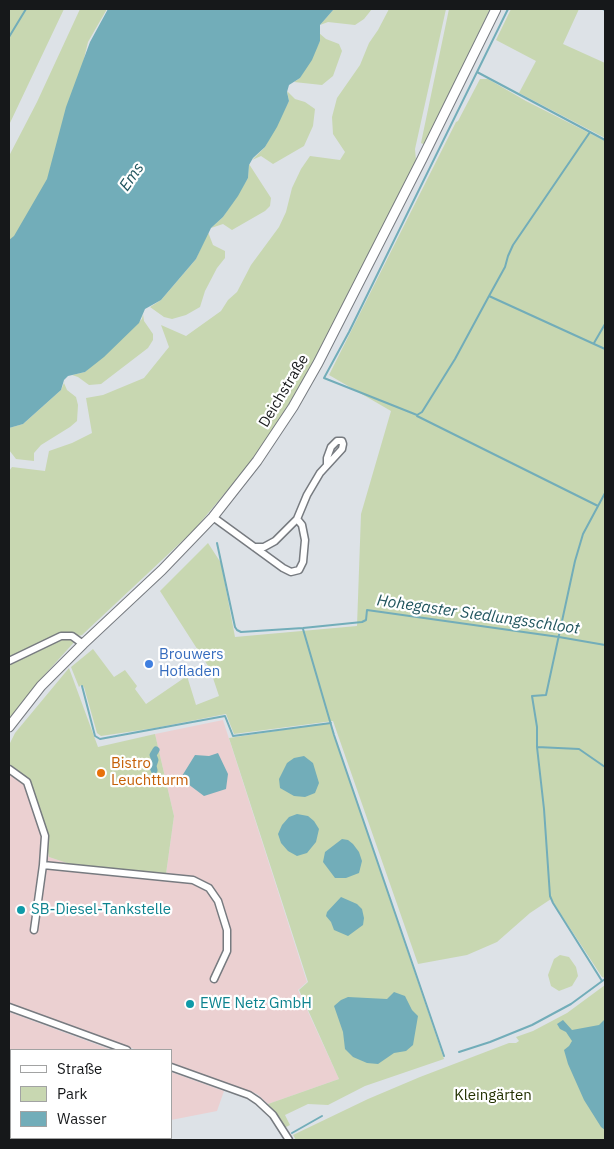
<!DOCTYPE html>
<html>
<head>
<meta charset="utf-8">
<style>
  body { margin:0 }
  #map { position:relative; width:614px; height:1149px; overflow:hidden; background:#dde2e7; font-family:"IBM Plex Sans",sans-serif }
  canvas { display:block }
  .frame { position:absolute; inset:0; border:10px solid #16181a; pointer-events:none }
  .legend { position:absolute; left:10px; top:1049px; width:162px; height:90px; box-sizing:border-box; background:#fff; border:1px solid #a2a3a3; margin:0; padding:6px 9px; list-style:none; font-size:15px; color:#16181a }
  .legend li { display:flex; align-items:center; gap:10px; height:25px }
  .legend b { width:25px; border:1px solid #a2a3a3 }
</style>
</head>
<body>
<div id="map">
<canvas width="614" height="1149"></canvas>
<div class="frame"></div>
<ul class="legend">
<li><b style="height:6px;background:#fff"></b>Straße</li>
<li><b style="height:14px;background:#c8d7b1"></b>Park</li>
<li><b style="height:14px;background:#72adb9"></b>Wasser</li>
</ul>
</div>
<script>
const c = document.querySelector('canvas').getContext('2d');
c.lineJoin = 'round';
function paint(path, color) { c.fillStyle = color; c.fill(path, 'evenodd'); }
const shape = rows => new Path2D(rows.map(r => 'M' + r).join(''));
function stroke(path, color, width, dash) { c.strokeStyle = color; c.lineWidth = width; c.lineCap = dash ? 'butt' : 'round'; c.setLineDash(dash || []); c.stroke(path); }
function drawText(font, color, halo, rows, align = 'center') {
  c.font = font + ' "IBM Plex Sans",sans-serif'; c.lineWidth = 4.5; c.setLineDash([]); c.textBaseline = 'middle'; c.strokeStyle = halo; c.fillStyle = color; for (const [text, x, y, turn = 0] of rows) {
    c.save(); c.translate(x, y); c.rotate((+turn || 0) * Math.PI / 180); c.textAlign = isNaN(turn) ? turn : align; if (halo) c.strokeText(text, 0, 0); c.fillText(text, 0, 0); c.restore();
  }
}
const commercial = shape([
  [223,720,307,982,298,990,339,1079,268,1104,257,1094,171,1063,171,1050,137,1050,9,1003,9,769,28,782,43,826,49,857,73,865,166,874,174,816,155,734],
  [9,1012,112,1050,11,1050,11,1138,107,1138,105,1140,9,1140],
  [171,1072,224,1091,217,1111,171,1120]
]);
const green = shape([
  [9,9,64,9,9,125],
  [80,9,107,9,88,42,47,213,9,246,9,156,37,102],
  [334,9,372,9,364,19,355,25,328,22,320,25],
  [389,9,446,9,415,149,416,161,363,269,312,366,261,450,194,530,82,635,78,636,71,632,63,632,9,658,9,471,12,467,45,471,49,451,72,443,92,433,86,398,103,395,144,378,169,347,161,325,186,336,221,311,228,300,237,292,251,265,279,227,286,212,292,188,301,169,310,156,340,160,345,152,333,134,332,117,337,98,360,65,369,43,378,30],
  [449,9,490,9,425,145,421,143],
  [511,9,579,9,563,44,605,63,605,138,519,93,536,61,496,40],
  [319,33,326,39,339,44,342,51,333,76,322,85,294,82,300,78,320,41],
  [480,79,488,79,526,101,605,141,605,978,602,977,551,899,530,913,497,942,467,955,418,964,333,721,234,734,226,714,155,728,101,736,97,733,84,687,81,685,79,687,71,667,93,649,114,677,125,670,137,686,135,689,146,704,187,676,196,705,219,696,210,669,160,591,208,543,221,563,235,637,357,626,361,514,391,411,329,375,456,122,458,121],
  [287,91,295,99,305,102,315,109,313,126,304,146,273,164,261,156,252,160,265,147,289,101],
  [249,164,271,198,270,206,265,211,232,230,223,224,211,228,223,217,248,178],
  [208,232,213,245,225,251,225,258,217,268,205,291,200,307,186,315,172,319,164,317,150,307,161,300,196,259],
  [143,314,144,321,153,334,153,340,148,348,101,384,89,385,78,377,72,375,85,372,142,319],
  [66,378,64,383,67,390,76,397,78,405,77,421,70,427,41,445,34,453,34,461,16,459,9,450,9,428,23,424,61,390],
  [64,635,77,639,39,681,9,719,9,664],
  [69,668,98,747,155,734,174,816,166,874,73,865,49,857,43,826,28,782,9,769,9,745,15,733],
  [330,723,444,1059,365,1086,328,1105,308,1104,285,1115,290,1125,284,1128,268,1104,339,1079,299,990,308,982,229,738],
  [560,955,569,957,576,967,578,976,572,986,559,991,551,986,548,975,554,959],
  [605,985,605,1140,296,1140,293,1135,368,1099,420,1077,509,1043,516,1043,519,1041,516,1037,533,1031,567,1013]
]);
const water = shape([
  [108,9,334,9,320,25,320,41,312,60,300,78,289,85,287,92,289,101,277,127,265,147,253,158,249,165,248,178,238,196,223,217,211,228,196,259,161,300,145,309,139,323,104,357,85,372,68,376,64,380,61,390,23,424,9,428,9,240,14,236,47,179,66,107,90,42],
  [218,753,228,774,226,789,204,796,188,784,182,776,195,755,209,756],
  [304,756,313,763,319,783,315,793,305,797,294,796,280,788,279,779,287,763,294,758],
  [297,814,308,816,314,821,319,829,316,842,307,853,297,856,288,851,281,843,278,834,282,825,289,817],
  [342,839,348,840,353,844,359,852,362,861,359,873,346,878,335,878,323,862,325,852],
  [341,897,357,904,362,909,364,918,363,925,348,936,334,930,331,922,326,916,327,912],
  [394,992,405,996,412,1010,418,1016,413,1045,406,1051,394,1053,378,1064,367,1063,353,1057,345,1049,343,1032,334,1006,341,1000,348,997,387,999],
  [605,1019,605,1130,601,1127,584,1100,568,1064,564,1050,569,1046,572,1041,566,1032,560,1029,557,1024,563,1020,572,1030,599,1025]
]);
const stream = shape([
  [603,9,605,10],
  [9,37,26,9],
  [477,72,508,9],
  [605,140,477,72,349,332,324,378,417,415,422,412,455,359,489,296,605,349],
  [489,296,505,267,508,256,513,245,590,132],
  [594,343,605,324],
  [417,416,598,506],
  [605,493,583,534,575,561,546,695,532,696,537,727,537,747,579,749,605,767],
  [217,543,235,627,237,630,241,632,303,628,362,622,366,620,367,610,559,637,605,645],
  [303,629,334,735,444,1056],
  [82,686,95,736,100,739,225,716,233,736,331,723],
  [537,747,544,809,550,896,553,903,602,981],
  [459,1052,490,1042,532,1025,571,1004,605,979],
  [292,1133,322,1116]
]);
const canal = shape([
  [154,770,153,766,155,760,153,755,156,750]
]);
const minor = shape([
  [213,517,283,568,291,572,299,570,303,562,305,540,302,525,297,519,307,495,320,473,342,449,343,444,342,441,337,441,331,447,327,458,327,464],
  [254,547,264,547,275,541,297,519],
  [9,661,61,636,72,636,83,644],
  [9,769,27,782,45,836,43,865,34,930],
  [43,865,193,880,209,888,218,901,227,930,227,951,214,979],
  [9,1007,127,1050],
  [171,1067,249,1095,258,1101,273,1115,289,1140]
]);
const secondary = shape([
  [9,727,41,686,83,644,162,570,213,517,257,461,293,407,318,363,422,159,496,9]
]);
const markers = [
  [149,664,5,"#3f7fe0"],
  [101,773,5,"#e8710a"],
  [21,910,5,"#0f9aa8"],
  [190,1004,5,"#0f9aa8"]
];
const streetNames = [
  ["Deichstraße",284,391,-59]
];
const shopNames = [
  ["Brouwers",159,655],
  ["Hofladen",159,672]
];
const foodNames = [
  ["Bistro",111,764],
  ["Leuchtturm",111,781]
];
const cultureNames = [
  ["SB-Diesel-Tankstelle",31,910],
  ["EWE Netz GmbH",200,1004]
];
const parkNames = [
  ["Kleingärten",493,1096]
];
const waterNames = [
  ["Ems",132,177,-55],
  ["Hohegaster Siedlungsschloot",478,615,8]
];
paint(commercial, '#ebd0d1');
paint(green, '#c8d7b1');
paint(water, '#72adb9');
stroke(stream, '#72adb9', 2);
stroke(canal, '#72adb9', 7);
stroke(minor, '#777b80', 9);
stroke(secondary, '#777b80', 11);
stroke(minor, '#fff', 6);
stroke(secondary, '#fff', 9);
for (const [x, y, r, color] of markers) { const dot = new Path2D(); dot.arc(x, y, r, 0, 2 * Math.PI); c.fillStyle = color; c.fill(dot); stroke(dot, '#fff', 2); }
drawText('15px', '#16181a', '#fff', streetNames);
drawText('15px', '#366cbe', '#fff', shopNames, 'left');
drawText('15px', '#c56008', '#fff', foodNames, 'left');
drawText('15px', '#0d838f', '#fff', cultureNames, 'left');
drawText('15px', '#233100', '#fff', parkNames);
drawText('italic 16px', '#21555e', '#fff', waterNames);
</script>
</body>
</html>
